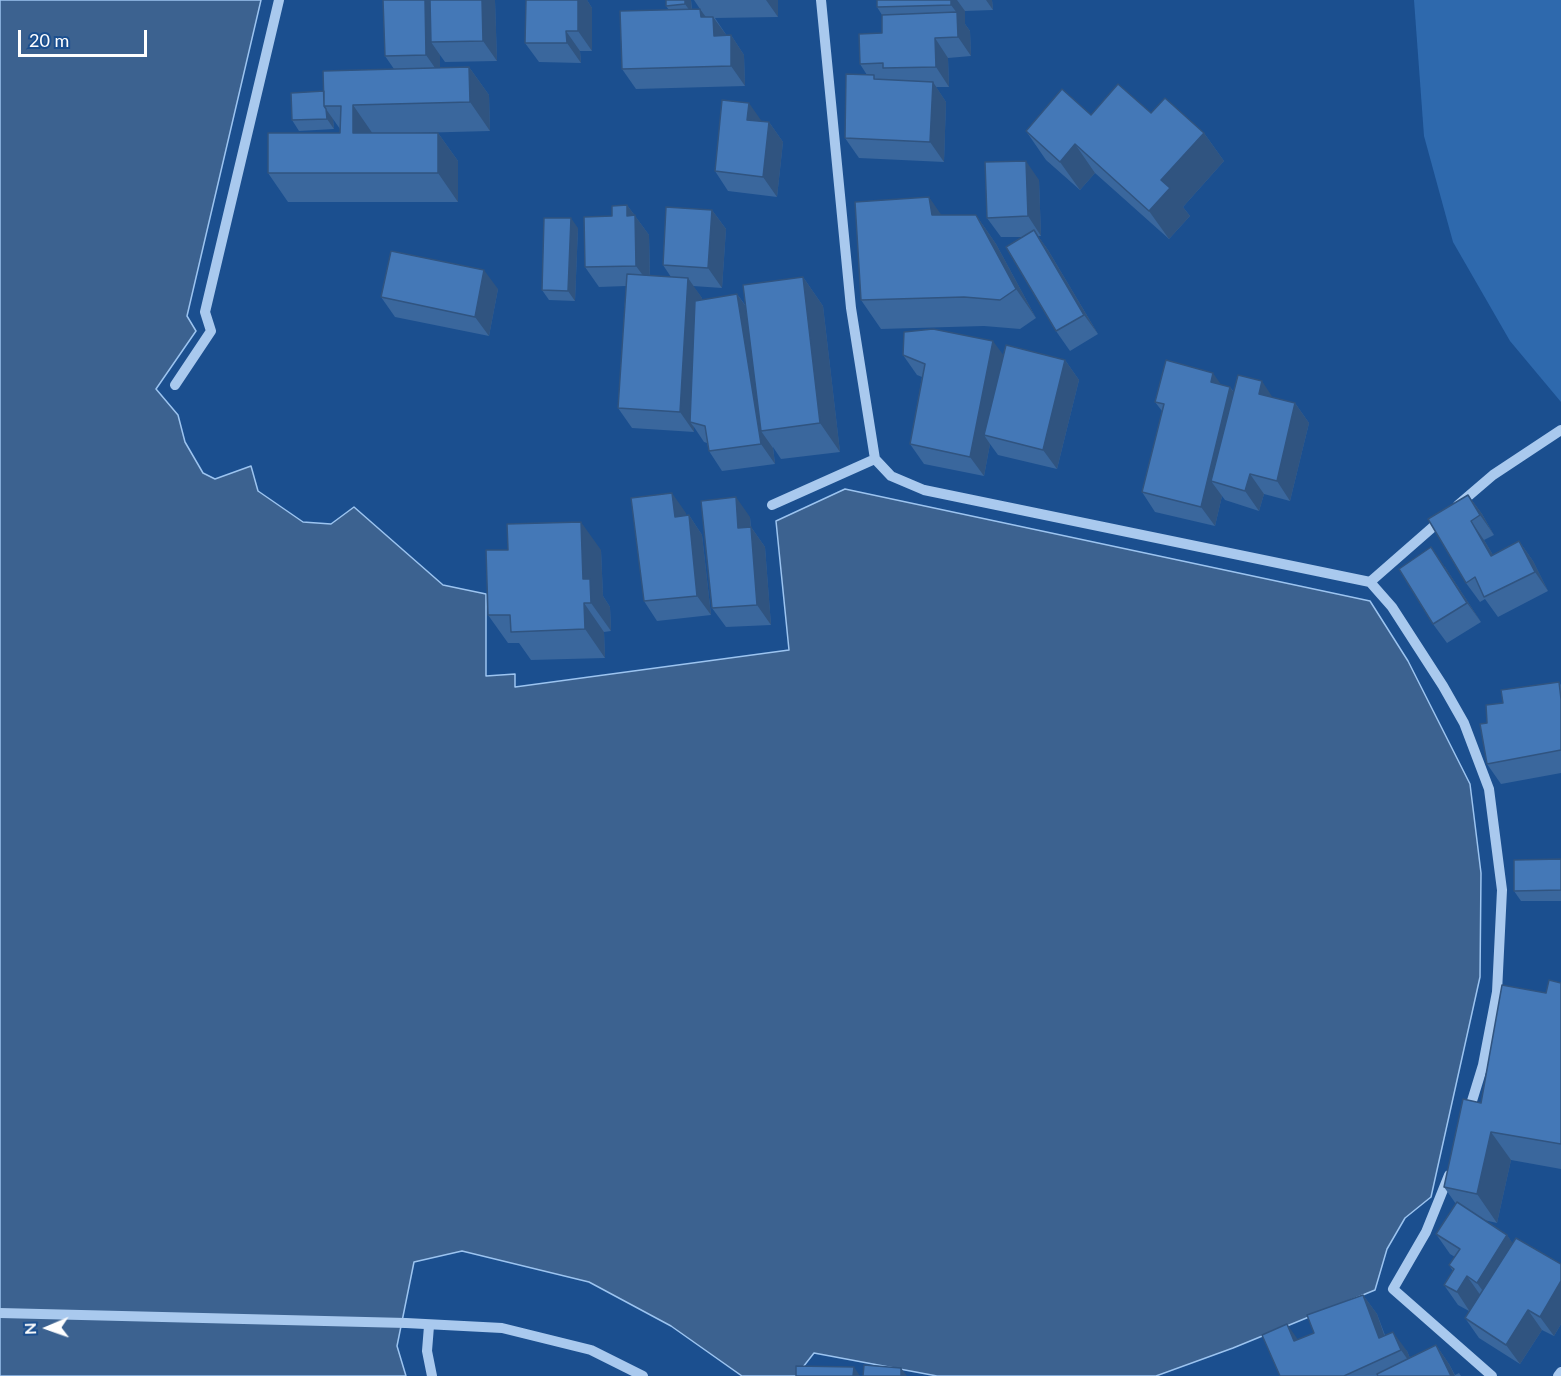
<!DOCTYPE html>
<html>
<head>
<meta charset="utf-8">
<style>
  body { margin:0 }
  #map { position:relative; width:1561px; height:1376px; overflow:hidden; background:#1b4f8f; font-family:Lato,sans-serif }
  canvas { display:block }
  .north { position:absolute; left:18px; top:1298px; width:60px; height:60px; -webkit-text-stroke:4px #1b4f8f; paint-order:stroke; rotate:268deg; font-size:16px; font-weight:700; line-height:24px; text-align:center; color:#fff }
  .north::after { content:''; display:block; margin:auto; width:21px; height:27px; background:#fff; clip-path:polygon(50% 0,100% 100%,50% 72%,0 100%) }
  .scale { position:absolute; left:18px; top:30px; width:129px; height:27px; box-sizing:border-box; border:3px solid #fff; border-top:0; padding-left:8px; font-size:18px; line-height:21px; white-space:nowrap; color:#fff; -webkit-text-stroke:4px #1b4f8f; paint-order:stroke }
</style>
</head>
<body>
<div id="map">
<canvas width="1561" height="1376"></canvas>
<div class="north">N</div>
<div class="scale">20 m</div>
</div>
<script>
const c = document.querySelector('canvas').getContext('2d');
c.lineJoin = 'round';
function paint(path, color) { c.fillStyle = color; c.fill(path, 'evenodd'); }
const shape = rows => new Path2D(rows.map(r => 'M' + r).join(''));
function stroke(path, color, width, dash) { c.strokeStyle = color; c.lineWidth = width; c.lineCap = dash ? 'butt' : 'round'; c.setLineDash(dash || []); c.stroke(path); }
const green = shape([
  [1414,0,1561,0,1561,402,1510,341,1453,242,1424,136]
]);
const water = shape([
  [0,0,261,0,187,316,196,331,156,389,178,415,185,442,203,473,215,479,251,466,258,491,303,522,331,524,354,507,443,585,486,594,486,676,515,674,515,687,789,650,776,521,845,489,1370,601,1408,661,1470,784,1481,873,1480,977,1431,1197,1405,1218,1387,1249,1375,1290,1233,1348,1156,1376,937,1376,814,1353,796,1376,742,1376,671,1326,589,1282,462,1251,414,1262,397,1346,406,1376,0,1376,0,0]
]);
const minor = shape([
  [821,0,851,308,875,459,891,476,924,490,1370,582,1392,607,1443,686,1464,723,1489,789,1502,890,1497,992,1483,1065,1468,1114],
  [175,385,211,331,205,312,279,0],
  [772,505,875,459],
  [1458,505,1493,475,1561,430],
  [1370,582,1442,519],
  [1449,1175,1426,1232,1393,1289,1492,1376],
  [0,1313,406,1323,502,1328,591,1350,643,1376],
  [429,1326,427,1351,432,1376],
  [1558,1376,1561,1372]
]);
const wall = shape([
  [383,0,495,0,497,61,445,62,440,55,440,68,469,67,489,95,490,131,415,133,438,133,458,161,458,202,288,202,268,173,340,133,340,129,333,119,334,129,299,131,292,120,324,91,394,69,385,56],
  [526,0,587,0,592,8,592,51,580,51,581,63,539,62,525,43],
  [666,0,691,0,692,9,700,9,694,0,778,0,778,17,715,18,727,36,731,35,744,55,745,86,636,89,622,69,669,10,666,6],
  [877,0,992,0,993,10,965,11,965,24,970,31,971,56,948,58,949,87,936,87,946,102,944,162,859,158,845,138,867,75,860,64,882,33,882,15,877,7],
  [1151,113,1204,133,1224,161,1183,207,1190,216,1169,239,1095,173,1080,190,1046,160,1026,131,1091,115],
  [762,121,769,122,783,142,777,197,728,191,715,171],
  [1039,180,1041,236,1038,236,1048,250,1098,334,1070,351,1056,331,1024,237,1001,237,987,218],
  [627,205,649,235,650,276,671,277,663,265,712,210,726,229,722,288,693,286,702,298,702,300,737,294,746,306,803,277,823,306,840,452,781,459,773,447,775,464,722,471,709,451,707,443,704,442,694,427,694,432,632,428,618,408,626,286,599,287,585,267,612,216],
  [976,215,996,244,1036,318,1020,329,984,326,881,329,861,300],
  [578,228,575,301,549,300,542,290],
  [498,289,489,336,395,317,381,297],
  [903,355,1004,356,1065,360,1079,380,1057,469,998,455,990,444,984,476,924,464,910,444,922,377,917,375],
  [1222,385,1230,387,1234,392,1274,398,1295,403,1309,423,1290,501,1264,494,1259,511,1225,500,1222,496,1215,526,1155,512,1142,492,1162,411,1155,402],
  [1468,495,1482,514,1494,535,1484,540,1493,555,1519,541,1533,561,1548,591,1498,617,1485,599,1480,602,1466,583],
  [686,513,686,516,689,515,702,535,711,615,657,621,644,601],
  [750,517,751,527,765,547,771,625,726,627,712,608],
  [601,550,603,596,610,607,611,631,604,632,605,658,531,660,519,643,508,643,488,615],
  [1445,567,1481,622,1447,643,1433,624],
  [1559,682,1561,685,1561,773,1501,784,1487,764,1487,723,1503,703],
  [1561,859,1561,901,1521,901,1514,891],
  [1561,983,1561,1169,1511,1160,1497,1223,1484,1220,1507,1235,1512,1243,1561,1264,1561,1324,1554,1336,1542,1330,1520,1364,1479,1338,1465,1318,1469,1311,1458,1305,1444,1285,1453,1271,1449,1265,1455,1257,1450,1254,1436,1234,1456,1204,1444,1187,1481,1103,1546,993],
  [1363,1295,1377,1314,1385,1335,1407,1351,1410,1358,1436,1345,1449,1364,1455,1375,1459,1373,1461,1376,1280,1376,1298,1340,1314,1333]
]);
const shadedWall = shape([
  [425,0,437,0,431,42,440,55,440,75,426,55],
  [482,0,495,0,497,61,483,41],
  [575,0,587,0,592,8,592,51,578,31],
  [685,0,691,0,692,14,685,4],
  [766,0,778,0,778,17],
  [951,0,957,0,965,11,965,24,970,31,971,56,958,37,957,13,951,5],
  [986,0,992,0,993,10],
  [700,9,714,28,713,17,727,36,728,56,701,17],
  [566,31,580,51,581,63,567,43],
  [731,35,744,55,745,86,731,66],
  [935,38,948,58,949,87,936,67],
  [469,67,489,95,490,131,470,102],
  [933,82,946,102,944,162,930,142],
  [749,103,763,123,747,120],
  [353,105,373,134,353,133],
  [326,109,333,119,334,129,327,119],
  [769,122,783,142,777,197,763,177],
  [438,133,458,161,458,202,438,173],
  [1204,133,1224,161,1183,207,1190,216,1169,239,1149,211,1161,180],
  [1075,144,1095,173,1080,190,1060,162],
  [1026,161,1039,180,1041,236,1028,216],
  [929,197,949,226,932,215],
  [627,205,649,235,650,285,636,266,627,216],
  [712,210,726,229,722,288,708,268],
  [976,215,996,244,1036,318,1016,289],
  [571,218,578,228,575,301,568,291],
  [1034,230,1048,250,1098,334,1084,315],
  [484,270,498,289,489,336,475,317],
  [803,277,823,306,840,452,820,423],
  [688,278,702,298,694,423,690,422,694,427,694,432,680,412],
  [737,294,751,314,761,431,773,448,775,464,761,444],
  [993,341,1007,360,984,435,990,444,984,476,970,457],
  [1065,360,1079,380,1057,469,1043,450],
  [1213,373,1227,393,1211,382],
  [1262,381,1275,401,1259,394],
  [1230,387,1243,407,1211,481,1222,496,1215,526,1201,507],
  [1295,403,1309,423,1290,501,1277,481],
  [1250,474,1264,494,1259,511,1245,491],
  [672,493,686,513,689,537,675,517],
  [1468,495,1482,514,1494,535,1480,515],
  [736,497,750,517,752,548,738,528],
  [689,515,702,535,711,615,697,596],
  [1471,521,1484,540,1505,575,1491,556],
  [581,522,601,550,603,596,610,607,611,631,591,603,583,579],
  [751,527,765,547,771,625,757,605],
  [1519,541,1533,561,1548,591,1535,572],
  [1431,547,1445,567,1481,622,1467,603],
  [584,603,604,632,605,658,585,629],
  [1491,1132,1511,1160,1497,1223,1477,1194],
  [1507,1235,1521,1255,1491,1302,1477,1283],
  [1467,1276,1481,1296,1470,1312,1457,1292],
  [1561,1281,1561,1324,1554,1336,1540,1317],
  [1363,1295,1377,1314,1391,1355,1379,1338],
  [1528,1310,1542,1330,1520,1364,1506,1345],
  [1287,1324,1301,1344,1294,1341],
  [1393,1332,1407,1351,1415,1370,1401,1350],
  [1436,1345,1449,1364,1455,1376,1451,1376],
  [854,1367,860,1376,853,1376],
  [901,1368,907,1376,901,1376]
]);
const building = shape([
  [383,0,425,0,426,55,385,56,383,0],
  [430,0,482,0,483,41,431,42,430,0],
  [526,0,578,0,578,31,566,31,567,43,525,43,526,0],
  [666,0,685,0,685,4,666,6,666,0],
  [877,0,951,0,951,5,877,7,877,0],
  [700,9,701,17,713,17,714,36,731,35,731,66,622,69,620,11,700,9],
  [957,12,958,37,935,38,936,67,883,68,883,63,860,64,859,34,882,33,882,15,957,12],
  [469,67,470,102,353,105,353,133,438,133,438,173,268,173,268,133,340,133,341,106,324,106,323,71,469,67],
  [846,74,874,75,874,79,933,82,930,142,845,138,846,74],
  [1118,84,1151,113,1165,98,1204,133,1161,180,1170,188,1149,211,1075,144,1060,162,1026,131,1062,89,1091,115,1118,84],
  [324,91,324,106,326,109,327,119,292,120,291,93,324,91],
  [722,100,749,103,747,120,769,122,763,177,715,171,722,100],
  [1026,161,1028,216,987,218,985,162,1026,161],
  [929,197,932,215,976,215,1016,289,1000,300,964,297,861,300,855,202,929,197],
  [627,205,627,216,635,215,636,266,585,267,584,217,612,216,612,206,627,205],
  [666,207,712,210,708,268,663,265,666,207],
  [544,218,571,218,568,291,542,290,544,218],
  [1034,230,1084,315,1056,331,1006,247,1034,230],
  [391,251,484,270,475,317,381,297,391,251],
  [627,274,688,278,680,412,618,408,627,274],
  [803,277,820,423,761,431,743,285,803,277],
  [737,294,761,444,709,451,705,426,690,422,695,301,737,294],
  [933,329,993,341,970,457,910,444,925,364,903,355,904,332,933,329],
  [1006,345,1065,360,1043,450,984,435,1006,345],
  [1166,360,1213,373,1211,382,1230,387,1201,507,1142,492,1164,404,1155,402,1166,360],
  [1238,375,1262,381,1259,394,1295,403,1277,481,1250,474,1245,491,1211,481,1238,375],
  [672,493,675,517,689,515,697,596,644,601,631,498,672,493],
  [1468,495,1480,515,1471,521,1491,556,1519,541,1535,572,1484,597,1475,577,1466,583,1428,519,1468,495],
  [736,497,738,528,751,527,757,605,712,608,701,501,736,497],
  [581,522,583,579,590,579,591,603,584,603,585,629,511,632,510,615,488,615,486,550,508,550,507,524,581,522],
  [1431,547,1467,603,1433,624,1399,569,1431,547],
  [1559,682,1561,699,1561,750,1487,764,1480,724,1487,723,1486,705,1503,703,1501,690,1559,682],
  [1561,859,1561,890,1514,891,1514,860,1561,859],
  [1549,980,1561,983,1561,1144,1491,1132,1477,1194,1444,1187,1463,1099,1481,1103,1502,985,1546,993,1549,980],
  [1457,1202,1507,1235,1477,1283,1467,1276,1457,1292,1444,1285,1454,1269,1449,1265,1460,1249,1436,1234,1457,1202],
  [1516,1238,1561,1264,1561,1281,1540,1317,1528,1310,1506,1345,1465,1318,1516,1238],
  [1363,1295,1379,1338,1393,1332,1401,1350,1344,1376,1280,1376,1262,1335,1287,1324,1294,1341,1314,1333,1307,1315,1363,1295],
  [1436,1345,1451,1376,1378,1376,1377,1374,1436,1345],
  [864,1365,901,1368,901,1376,863,1376,864,1365],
  [796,1366,854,1367,853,1376,796,1376,796,1366]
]);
paint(green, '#2e69ad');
paint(water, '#3c6290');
stroke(water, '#9cc4f0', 1.5);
stroke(minor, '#a9c9ee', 10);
paint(wall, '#3a679d');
paint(shadedWall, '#305480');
paint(building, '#4478b7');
stroke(building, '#305480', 1.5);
</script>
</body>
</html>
